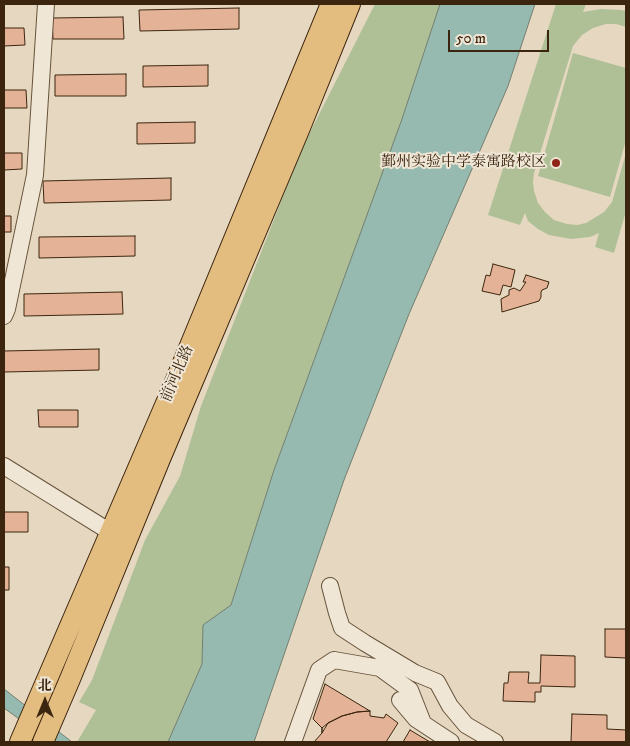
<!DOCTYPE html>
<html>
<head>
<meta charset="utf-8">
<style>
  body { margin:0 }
  #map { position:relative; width:630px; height:746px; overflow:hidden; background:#e6d8c0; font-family:"IM FELL DW Pica","Noto Serif SC",serif }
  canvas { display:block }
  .frame { position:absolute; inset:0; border:5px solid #3c250e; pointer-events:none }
  .north { position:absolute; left:20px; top:676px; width:50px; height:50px; -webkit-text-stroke:4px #efe6d6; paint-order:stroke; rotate:0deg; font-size:14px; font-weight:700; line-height:20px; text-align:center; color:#3c250e }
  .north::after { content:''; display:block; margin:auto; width:18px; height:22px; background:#3c250e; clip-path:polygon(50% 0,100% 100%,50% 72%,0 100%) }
  .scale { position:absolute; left:448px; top:30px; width:101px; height:22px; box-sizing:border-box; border:2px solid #3c250e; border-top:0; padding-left:6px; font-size:15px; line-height:18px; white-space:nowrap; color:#3c250e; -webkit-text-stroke:4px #efe6d6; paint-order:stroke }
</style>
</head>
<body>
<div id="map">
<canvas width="630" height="746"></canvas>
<div class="frame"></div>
<div class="north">北</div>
<div class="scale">50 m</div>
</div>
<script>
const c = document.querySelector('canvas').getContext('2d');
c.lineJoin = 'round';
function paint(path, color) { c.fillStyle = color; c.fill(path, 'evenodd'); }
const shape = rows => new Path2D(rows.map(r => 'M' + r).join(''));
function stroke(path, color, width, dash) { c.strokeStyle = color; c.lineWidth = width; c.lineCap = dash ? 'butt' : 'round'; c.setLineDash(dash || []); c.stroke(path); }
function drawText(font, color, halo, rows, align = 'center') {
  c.font = font + ' "IM FELL DW Pica","Noto Serif SC",serif'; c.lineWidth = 4; c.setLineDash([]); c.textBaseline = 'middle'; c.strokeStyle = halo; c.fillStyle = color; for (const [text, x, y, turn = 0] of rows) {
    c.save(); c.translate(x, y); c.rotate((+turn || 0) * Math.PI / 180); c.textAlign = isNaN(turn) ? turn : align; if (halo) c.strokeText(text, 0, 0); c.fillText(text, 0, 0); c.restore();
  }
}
const green = shape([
  [375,4,440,4,402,119,274,470,231,605,203,625,202,664,168,742,77,742,96,710,79,702,92,680,145,540,180,476,201,406,287,186,305,142],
  [556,4,586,4,583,12,601,9,621,10,626,11,626,27,616,24,606,24,593,28,582,35,573,46,534,173,533,182,534,191,538,203,545,212,554,220,567,224,577,225,586,223,604,212,612,202,626,153,626,211,614,253,595,247,599,233,590,237,571,239,549,235,538,229,528,221,525,213,520,225,488,215],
  [573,53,626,68,626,140,610,197,538,176]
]);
const water = shape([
  [440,4,535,4,508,86,409,314,344,480,254,742,168,742,202,664,203,625,231,605,274,470,402,119,440,4],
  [4,689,72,742,51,742,4,708,4,689]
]);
const building = shape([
  [239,8,239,29,140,31,139,10,239,8],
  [123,17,124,39,53,39,52,18,123,17],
  [4,28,24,28,25,45,4,46,4,28],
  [208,65,208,86,143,87,143,66,208,65],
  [126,74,126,96,55,96,55,75,126,74],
  [4,90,26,90,27,108,4,108,4,90],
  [195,122,195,143,137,144,137,123,195,122],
  [4,153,22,153,22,169,4,170,4,153],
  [171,178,171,200,44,203,43,181,171,178],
  [4,216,11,216,11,232,4,232,4,216],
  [135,236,135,256,39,258,39,237,135,236],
  [493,264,515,270,511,287,503,285,500,295,482,291,486,275,490,276,493,264],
  [526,275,549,282,547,288,542,290,541,292,541,297,539,301,502,312,501,299,509,295,509,290,514,288,520,291,526,282,523,282,526,275],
  [122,292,123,314,24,316,24,294,122,292],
  [99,349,99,370,4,372,4,351,99,349],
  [38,410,78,410,78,427,39,427,38,410],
  [4,512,28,512,28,532,4,532,4,512],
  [4,567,9,567,9,590,4,590,4,567],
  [605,629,626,629,626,658,605,657,605,629],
  [541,655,575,656,575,687,541,686,541,692,535,692,535,702,503,701,504,683,508,683,509,672,529,672,528,683,540,683,541,655],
  [325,684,370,711,357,712,342,716,328,723,322,733,322,728,313,719,325,684],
  [370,711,370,716,384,718,386,714,398,723,386,742,314,742,322,733,322,728,328,723,342,716,357,712,370,711],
  [572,714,607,715,607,729,626,730,626,742,571,742,572,714],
  [410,730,430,742,403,742,410,730]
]);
const minor = shape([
  [4,316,7,309,35,175,46,4],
  [4,466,120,538],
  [330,586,337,613,342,628,365,643,415,673,437,682,450,706,466,725,495,742],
  [400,700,416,719,451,742],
  [293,742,319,670,334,660,380,668,410,690,423,723]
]);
const major = shape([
  [20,742,173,387,331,4],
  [43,742,70,679,160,459,299,130,350,4]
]);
const markers = [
  [556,163,5,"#8f2418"]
];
const poiNames = [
  ["鄞州实验中学泰寓路校区",546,163]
];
const streetNames = [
  ["前河北路",178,374,-67]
];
paint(green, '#afc097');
paint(water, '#96bab0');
stroke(water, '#727e6f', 1);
paint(building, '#e4b397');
stroke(building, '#3c250e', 1);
stroke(minor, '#66523a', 18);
stroke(major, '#3c250e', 22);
stroke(minor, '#efe6d6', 16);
stroke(major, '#e3bc80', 20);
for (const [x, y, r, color] of markers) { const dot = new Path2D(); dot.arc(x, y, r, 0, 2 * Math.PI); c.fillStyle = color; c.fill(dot); stroke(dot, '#efe6d6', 2); }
drawText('15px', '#3c250e', '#efe6d6', poiNames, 'right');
drawText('15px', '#3c250e', '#efe6d6', streetNames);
</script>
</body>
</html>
